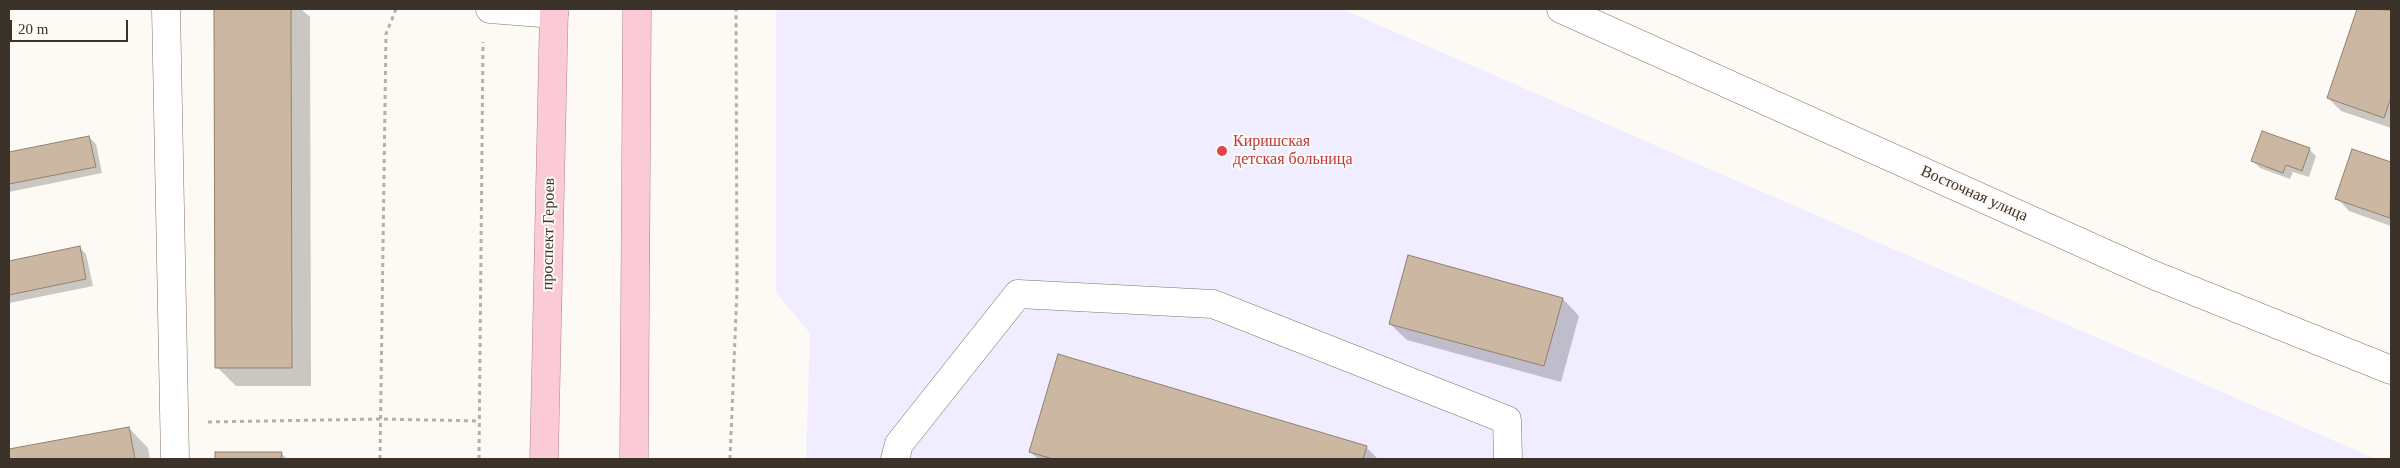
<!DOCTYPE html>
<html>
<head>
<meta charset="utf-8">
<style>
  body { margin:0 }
  #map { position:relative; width:2400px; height:468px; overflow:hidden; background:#fdf9f4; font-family:"Times New Roman",serif }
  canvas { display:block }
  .frame { position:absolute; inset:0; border:10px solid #3b332a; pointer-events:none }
  .scale { position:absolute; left:10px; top:20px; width:118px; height:22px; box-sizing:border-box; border:2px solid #3b332a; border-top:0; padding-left:6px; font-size:15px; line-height:18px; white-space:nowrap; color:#3b332a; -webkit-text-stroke:4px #fdf9f4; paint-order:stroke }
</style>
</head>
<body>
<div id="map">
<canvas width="2400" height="468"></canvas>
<div class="frame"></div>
<div class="scale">20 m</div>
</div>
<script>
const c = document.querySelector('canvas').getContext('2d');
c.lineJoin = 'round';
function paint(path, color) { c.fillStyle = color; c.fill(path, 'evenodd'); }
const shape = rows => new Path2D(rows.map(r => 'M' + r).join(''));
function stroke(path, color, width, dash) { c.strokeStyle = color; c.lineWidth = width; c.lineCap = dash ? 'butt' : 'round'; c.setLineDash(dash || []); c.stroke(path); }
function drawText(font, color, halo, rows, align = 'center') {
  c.font = font + ' "Times New Roman",serif'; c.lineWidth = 4; c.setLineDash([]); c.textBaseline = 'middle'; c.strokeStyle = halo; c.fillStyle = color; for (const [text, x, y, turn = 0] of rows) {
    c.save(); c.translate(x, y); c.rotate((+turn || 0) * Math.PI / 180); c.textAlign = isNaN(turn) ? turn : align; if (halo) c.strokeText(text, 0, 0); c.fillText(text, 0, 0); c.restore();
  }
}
const medical = shape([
  [776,9,1342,9,2376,459,806,459,810,333,776,293]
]);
const shadow = shape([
  [215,9,301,9,310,17,311,386,236,386,217,367],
  [2358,9,2384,9,2391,11,2391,128,2341,111,2328,98],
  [89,137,96,144,102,173,9,192,9,153],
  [2309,149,2316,156,2309,177,2293,172,2290,179,2260,168,2253,161],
  [2353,151,2391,164,2391,226,2349,211,2337,198],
  [79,247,86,254,93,286,9,303,9,262],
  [1409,257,1563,299,1579,316,1561,382,1407,340,1390,324],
  [129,428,148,448,150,459,9,459,9,450],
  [1366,447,1378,459,1038,459,1030,452],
  [216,453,281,453,287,459,216,459]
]);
const building = shape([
  [214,9,291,9,292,368,215,368,214,9],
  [2357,9,2391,10,2391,97,2384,118,2327,98,2357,9],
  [2262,131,2310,148,2302,171,2286,165,2283,173,2251,161,2262,131],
  [89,136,96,167,9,184,9,152,89,136],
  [2352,149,2391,162,2390,218,2335,199,2352,149],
  [80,246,86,279,9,295,9,261,80,246],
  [1408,255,1563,298,1544,366,1389,324,1408,255],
  [1058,354,1367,446,1363,459,1053,459,1029,452,1058,354],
  [129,427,135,459,9,459,9,449,129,427],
  [215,452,282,452,281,459,215,459,215,452]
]);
const path = shape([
  [208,422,380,419,480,421],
  [380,459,386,34,396,9],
  [479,459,483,42],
  [730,459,737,290,736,9]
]);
const minor = shape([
  [166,9,175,459],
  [490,9,554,14],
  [1561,9,2151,274,2391,370],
  [895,459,899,444,1018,294,1213,304,1507,420,1508,459]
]);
const major = shape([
  [544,459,554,9],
  [634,459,637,9]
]);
const markers = [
  [1222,151,6,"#e0444e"]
];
const healthNames = [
  ["Киришская",1233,142],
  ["детская больница",1233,160]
];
const streetNames = [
  ["Восточная улица",1974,194,24],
  ["проспект Героев",549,234,-89]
];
paint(medical, '#efedff');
paint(shadow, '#0003');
paint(building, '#cbb7a2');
stroke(building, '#93806c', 1);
stroke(minor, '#86725f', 29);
stroke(major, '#b57f88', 29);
stroke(path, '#b5afa9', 3, [4, 4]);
stroke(minor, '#fff', 28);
stroke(major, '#facbd6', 28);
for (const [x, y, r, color] of markers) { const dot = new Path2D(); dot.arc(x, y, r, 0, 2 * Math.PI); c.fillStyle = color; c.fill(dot); stroke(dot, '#fdf9f4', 2); }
drawText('16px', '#be3a42', '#fdf9f4', healthNames, 'left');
drawText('16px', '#3b332a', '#fdf9f4', streetNames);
</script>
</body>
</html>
